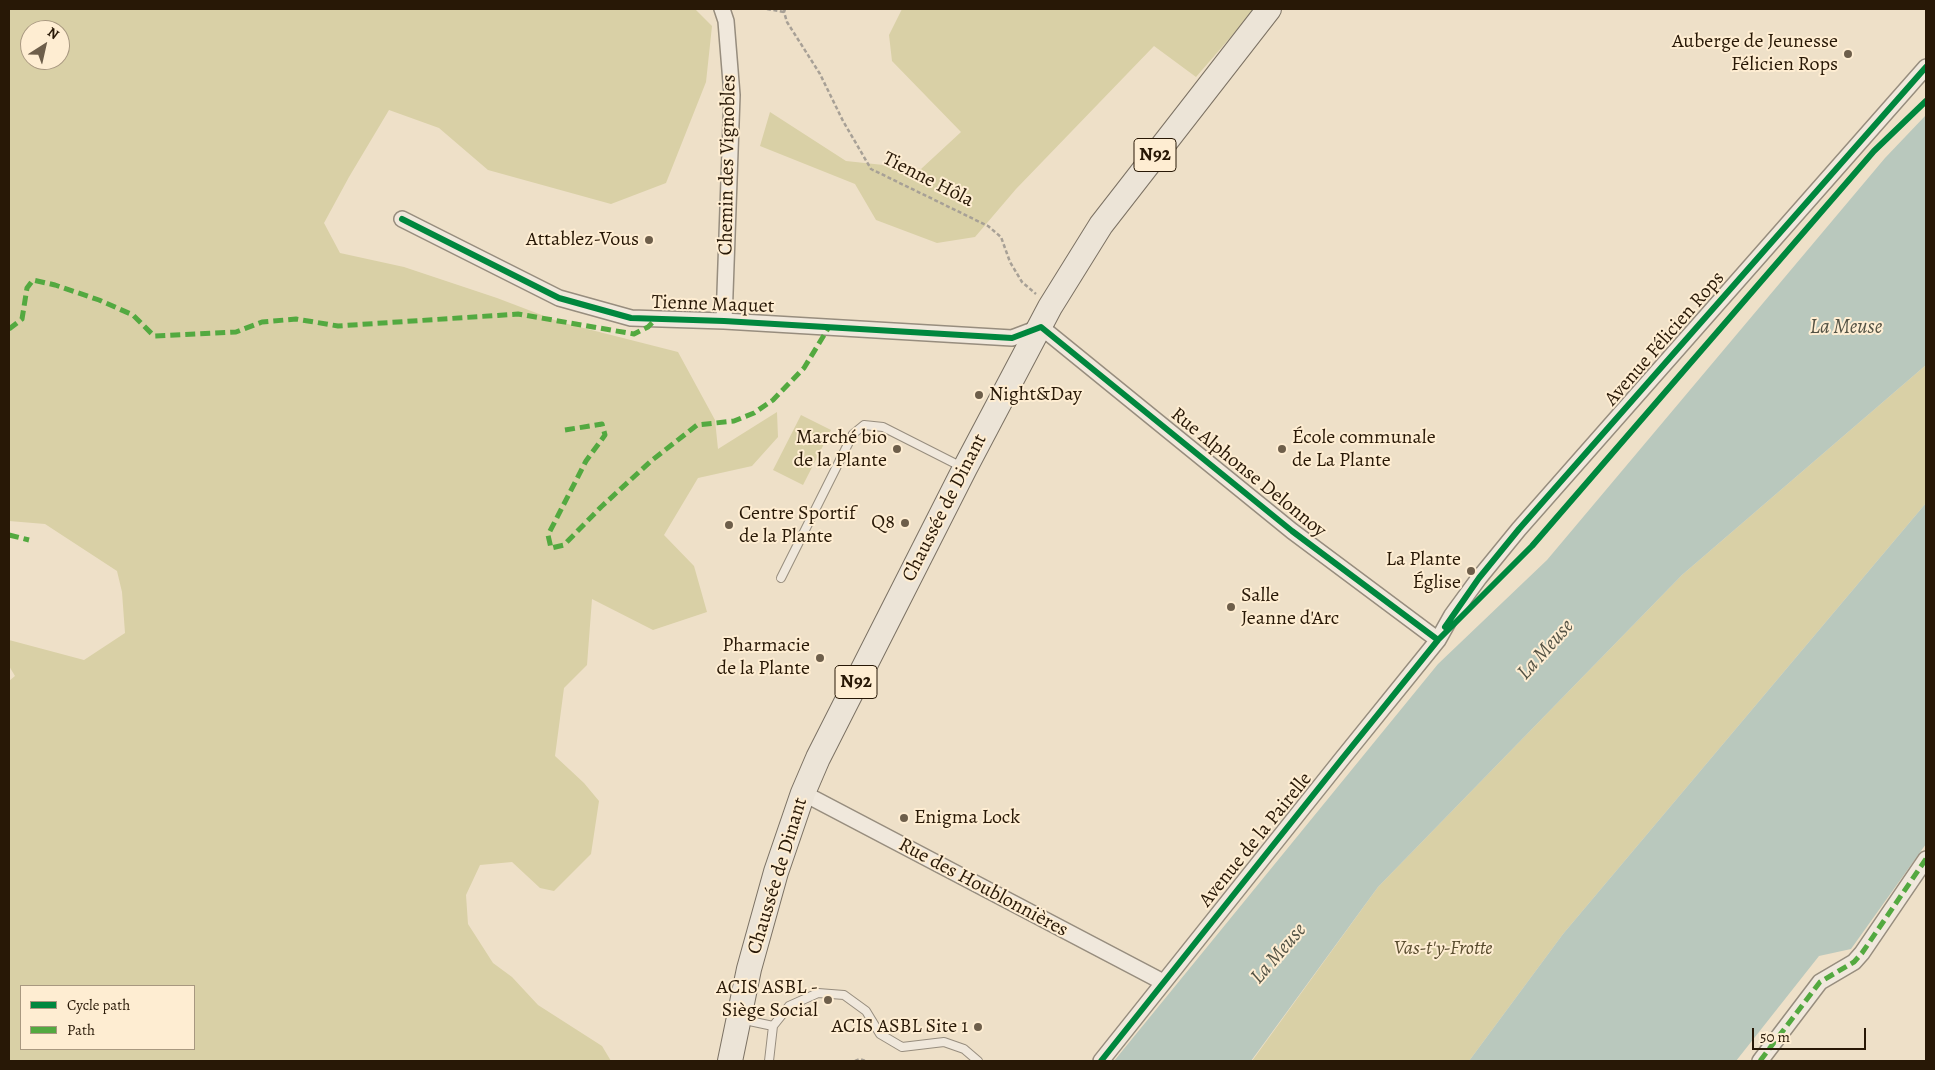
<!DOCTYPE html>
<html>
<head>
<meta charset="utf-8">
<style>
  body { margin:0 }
  #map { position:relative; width:1935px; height:1070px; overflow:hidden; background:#eee0c8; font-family:Alegreya,serif }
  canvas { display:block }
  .frame { position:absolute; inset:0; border:10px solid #281806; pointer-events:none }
  .legend { position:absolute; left:20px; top:985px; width:175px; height:65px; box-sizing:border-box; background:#feedd2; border:1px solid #a89880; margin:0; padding:6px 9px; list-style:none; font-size:15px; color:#281806 }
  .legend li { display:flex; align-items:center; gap:10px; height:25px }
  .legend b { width:25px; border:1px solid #a89880 }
  .north { position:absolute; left:20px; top:20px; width:50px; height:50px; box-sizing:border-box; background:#feedd2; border:1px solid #a89880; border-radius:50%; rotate:35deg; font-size:14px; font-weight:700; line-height:20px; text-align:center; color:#281806 }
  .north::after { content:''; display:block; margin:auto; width:18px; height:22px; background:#6d5e4a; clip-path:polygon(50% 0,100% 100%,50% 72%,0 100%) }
  .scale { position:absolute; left:1752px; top:1028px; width:114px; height:22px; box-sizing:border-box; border:2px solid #281806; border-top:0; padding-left:6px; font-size:15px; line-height:18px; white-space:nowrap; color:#281806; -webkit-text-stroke:4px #feedd2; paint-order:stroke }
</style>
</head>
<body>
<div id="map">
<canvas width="1935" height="1070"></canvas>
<div class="frame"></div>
<ul class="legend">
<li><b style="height:6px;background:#00873e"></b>Cycle path</li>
<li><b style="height:6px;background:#53a940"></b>Path</li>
</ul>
<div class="north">N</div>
<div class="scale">50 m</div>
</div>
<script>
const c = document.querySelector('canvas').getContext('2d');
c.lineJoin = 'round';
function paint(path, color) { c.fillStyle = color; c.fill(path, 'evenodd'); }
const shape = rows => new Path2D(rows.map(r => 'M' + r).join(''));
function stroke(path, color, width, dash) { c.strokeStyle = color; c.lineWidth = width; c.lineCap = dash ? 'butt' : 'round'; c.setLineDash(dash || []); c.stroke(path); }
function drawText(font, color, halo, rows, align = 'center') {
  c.font = font + ' Alegreya,serif'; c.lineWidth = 4; c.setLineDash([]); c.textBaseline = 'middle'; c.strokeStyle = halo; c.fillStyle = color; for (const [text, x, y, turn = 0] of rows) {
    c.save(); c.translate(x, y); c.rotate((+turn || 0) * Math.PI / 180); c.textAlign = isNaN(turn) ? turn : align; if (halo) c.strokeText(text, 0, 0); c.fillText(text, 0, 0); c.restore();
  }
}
const green = shape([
  [9,9,695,9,712,26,706,82,666,183,611,204,488,170,439,128,389,110,349,177,324,223,340,253,404,267,497,298,560,322,678,352,715,420,718,449,777,412,778,437,752,466,698,478,664,535,694,566,707,612,653,630,592,599,587,665,564,688,555,756,584,783,599,801,591,854,554,891,540,888,512,862,480,865,466,895,468,924,493,963,512,977,538,1005,602,1046,611,1061,9,1061,9,681,15,676,9,666,9,640,84,660,125,633,122,592,117,571,45,524,9,521],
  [30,30,60,30,60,60,30,60],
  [194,986,194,1049,21,1049,21,986],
  [902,9,1255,9,1196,77,1154,46,1016,189,975,237,937,243,876,220,855,184,760,146,770,112,846,161,921,169,961,132,892,61,889,35],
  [1926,365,1926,503,1563,934,1469,1061,1252,1061,1378,887,1682,575],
  [801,415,831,430,803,485,773,470]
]);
const water = shape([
  [1926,115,1926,365,1682,575,1378,887,1251,1061,1114,1061,1438,664,1547,560,1885,158],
  [1926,503,1926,844,1851,949,1819,956,1736,1061,1469,1061,1563,934]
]);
const path = shape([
  [767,9,784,12],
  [785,9,784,12,787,22,820,74,843,121,871,169,988,226,1001,237,1010,262,1022,282,1036,294],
  [855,1061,860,1059,866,1061]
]);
const lane = shape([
  [781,578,853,434,864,425,883,427,962,467],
  [740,1019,773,1026],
  [769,1061,773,1026,789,1006,818,993,844,995,866,1011,880,1034,902,1047,944,1042,964,1049,978,1061]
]);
const street = shape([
  [722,9,726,21,732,95,724,321],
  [402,219,559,298,631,318,724,321,1012,338,1041,327,1292,531,1438,640],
  [803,793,1163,982],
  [1101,1061,1341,760,1438,640,1452,615,1479,578,1519,529,1926,67],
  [1760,1061,1820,982,1854,962,1862,953,1926,859]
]);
const primary = shape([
  [730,1061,749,969,776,872,803,793,818,758,965,468,1050,307,1101,225,1269,9]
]);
const quiet = shape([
  [9,329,22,319,27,288,33,280,55,285,99,300,133,315,154,336,236,332,262,322,296,319,338,326,518,314,634,334,648,327,656,319],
  [565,430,602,424,605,435,586,461,548,535,551,548,564,545,601,507,651,461,697,425,734,421,754,413,773,400,804,368,829,327],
  [9,535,29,540],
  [1760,1061,1820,982,1854,962,1862,953,1926,859]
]);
const cycleway = shape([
  [402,219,559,298,631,318,724,321,1012,338,1041,327,1292,531,1438,640],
  [1445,627,1479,578,1519,529,1926,67],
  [1101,1061,1341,760,1438,640,1532,546,1874,151,1926,101]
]);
const markers = [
  [1848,54,5,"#6d5e4a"],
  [649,240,5,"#6d5e4a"],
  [979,395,5,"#6d5e4a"],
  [897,449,5,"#6d5e4a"],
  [1282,449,5,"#6d5e4a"],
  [905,523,5,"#6d5e4a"],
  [729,525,5,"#6d5e4a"],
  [1471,571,5,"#6d5e4a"],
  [1231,607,5,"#6d5e4a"],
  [820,658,5,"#6d5e4a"],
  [904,818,5,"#6d5e4a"],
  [828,1000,5,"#6d5e4a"],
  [978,1027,5,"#6d5e4a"]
];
const shields = [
  [1155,155,42],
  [856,682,42]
];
const shieldNames = [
  ["N92",1155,155],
  ["N92",856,682]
];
const poiNames = [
  ["Auberge de Jeunesse",1838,42],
  ["Félicien Rops",1838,65],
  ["Attablez-Vous",639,240],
  ["Night&Day",989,395,"left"],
  ["Marché bio",887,438],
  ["de la Plante",887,461],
  ["École communale",1292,438,"left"],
  ["de La Plante",1292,461,"left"],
  ["Centre Sportif",739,514,"left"],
  ["de la Plante",739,537,"left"],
  ["Q8",895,523],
  ["La Plante",1461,560],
  ["Église",1461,583],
  ["Salle",1241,596,"left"],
  ["Jeanne d'Arc",1241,619,"left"],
  ["Pharmacie",810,646],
  ["de la Plante",810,669],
  ["Enigma Lock",914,818,"left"],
  ["ACIS ASBL -",818,988],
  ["Siège Social",818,1011],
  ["ACIS ASBL Site 1",968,1027]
];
const streetNames = [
  ["Chemin des Vignobles",728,165,-89],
  ["Tienne Hôla",928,180,27],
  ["Tienne Maquet",713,305,2],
  ["Avenue Félicien Rops",1665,339,-49],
  ["Rue Alphonse Delonnoy",1248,473,39],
  ["Chaussée de Dinant",945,508,-63],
  ["Avenue de la Pairelle",1256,840,-51],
  ["Chaussée de Dinant",778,876,-73],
  ["Rue des Houblonnières",983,888,28]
];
const parkNames = [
  ["Vas-t'y-Frotte",1443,949]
];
const waterNames = [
  ["La Meuse",1846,328],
  ["La Meuse",1546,650,-48],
  ["La Meuse",1279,954,-49]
];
paint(green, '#d9d0a6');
paint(water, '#b9c8bd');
stroke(lane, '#978d7e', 10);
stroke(street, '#978d7e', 18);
stroke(primary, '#7b7163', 26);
stroke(path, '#a7a096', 2.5, [4, 2.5]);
stroke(lane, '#f0e8dc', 8);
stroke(street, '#f0e8dc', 15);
stroke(primary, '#ece4d7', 24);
stroke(quiet, '#53a940', 5, [10, 5]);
stroke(cycleway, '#00873e', 6);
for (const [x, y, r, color] of markers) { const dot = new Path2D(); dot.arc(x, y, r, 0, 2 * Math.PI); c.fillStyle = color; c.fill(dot); stroke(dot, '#feedd2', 2); }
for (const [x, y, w] of shields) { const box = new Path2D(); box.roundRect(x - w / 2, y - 16.5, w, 33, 4); c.fillStyle = '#feedd2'; c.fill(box); stroke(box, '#281806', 1); }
drawText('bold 19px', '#281806', null, shieldNames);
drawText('20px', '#281806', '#feedd2', poiNames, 'right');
drawText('20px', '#281806', '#feedd2', streetNames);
drawText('italic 20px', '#584b2e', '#feedd2', parkNames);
drawText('italic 21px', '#535244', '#feedd2', waterNames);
</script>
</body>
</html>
